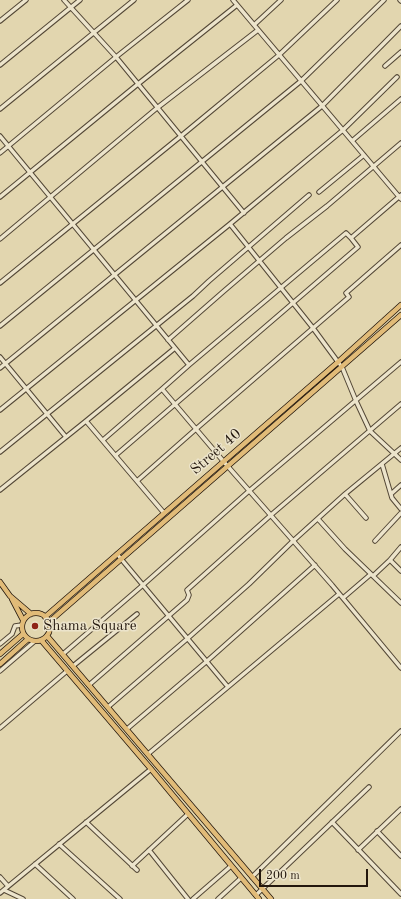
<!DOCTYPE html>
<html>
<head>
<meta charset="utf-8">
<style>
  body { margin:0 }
  #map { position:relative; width:401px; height:899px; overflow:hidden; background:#e2d6af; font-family:"Old Standard TT",serif }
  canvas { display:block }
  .scale { position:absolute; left:259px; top:869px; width:109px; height:18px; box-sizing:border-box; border:2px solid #23170d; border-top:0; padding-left:5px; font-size:12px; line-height:14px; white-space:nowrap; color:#23170d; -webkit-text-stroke:3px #ece4cb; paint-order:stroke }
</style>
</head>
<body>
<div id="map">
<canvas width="401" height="899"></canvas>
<div class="scale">200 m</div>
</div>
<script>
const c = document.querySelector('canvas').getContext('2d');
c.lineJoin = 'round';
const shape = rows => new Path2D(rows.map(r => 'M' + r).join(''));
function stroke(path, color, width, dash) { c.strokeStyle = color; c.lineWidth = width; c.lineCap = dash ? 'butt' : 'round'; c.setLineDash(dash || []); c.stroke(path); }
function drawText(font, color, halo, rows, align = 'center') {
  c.font = font + ' "Old Standard TT",serif'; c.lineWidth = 3; c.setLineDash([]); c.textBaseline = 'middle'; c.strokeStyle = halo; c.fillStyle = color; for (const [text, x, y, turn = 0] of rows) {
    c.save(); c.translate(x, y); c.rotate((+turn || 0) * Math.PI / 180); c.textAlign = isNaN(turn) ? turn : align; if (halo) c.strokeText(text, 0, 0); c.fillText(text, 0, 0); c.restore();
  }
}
const minor = shape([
  [64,0,116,57,244,213],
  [233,0,401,199],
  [400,0,401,1],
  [0,21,26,0],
  [254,25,281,0],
  [0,65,80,0],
  [385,66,401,52],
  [0,109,134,0],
  [0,136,189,365,162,389,224,462,332,585,401,668],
  [352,141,401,99],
  [0,153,116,57,188,0],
  [319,192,364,155],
  [0,197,138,84,237,5],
  [230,224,313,328,338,362,342,367,356,401,370,431,401,460],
  [0,239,157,108,258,30],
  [0,283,181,136,279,55,337,0],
  [0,326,301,81,384,0],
  [168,340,224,291,286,238,327,206,401,143],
  [0,357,66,437],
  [189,365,346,233,351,238,401,195],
  [0,368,322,106,401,26],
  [0,410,230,224,343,130,397,77],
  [86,421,164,513],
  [103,440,162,389],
  [0,452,193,296,209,281,309,195],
  [116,455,358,247,351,238],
  [382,464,392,498,401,509],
  [137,481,196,429,349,297,346,293,401,245],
  [0,490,86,421,175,348],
  [345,494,366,518],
  [391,494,401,485],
  [318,519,345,549,401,603],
  [375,541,401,513],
  [401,547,390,560,401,571],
  [117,554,228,687],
  [373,576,390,560],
  [343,598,371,574],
  [0,644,12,634,15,626,22,625],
  [63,654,143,585,249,491,401,362],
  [73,666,137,614],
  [0,671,35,641],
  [89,685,187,600,189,595,187,590,271,515,401,404],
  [108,707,187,639,249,584,293,541,345,494,401,448],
  [0,728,67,671],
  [127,729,206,662,315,565],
  [148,754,339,594],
  [86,822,137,870],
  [332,822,401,894],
  [377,831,401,856],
  [59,844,120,899],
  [149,850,188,899],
  [358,850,401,809],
  [35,864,73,899],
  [132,866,188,814],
  [0,877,8,886],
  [252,877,401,731],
  [4,890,23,899],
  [0,893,151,769],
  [256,895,369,787],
  [193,899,231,866],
  [218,899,241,878]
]);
const major = shape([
  [0,582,10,596,31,614],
  [12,599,23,620],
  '22 627a14 14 0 1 1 28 0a14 14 0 1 1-28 0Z',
  [45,617,338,362,401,305],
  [49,622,401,315],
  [47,636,271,899],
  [41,640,151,769,259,899],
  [0,654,23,634],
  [0,664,28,639]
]);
const markers = [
  [35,626,4,"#8f2418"]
];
const streetNames = [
  ["Street 40",216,452,-41]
];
const poiNames = [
  ["Shama Square",43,626]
];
stroke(minor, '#534736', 5.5);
stroke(major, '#23170d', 6);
stroke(minor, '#ece4cb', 3.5);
stroke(major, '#e1bb78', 4.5);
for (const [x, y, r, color] of markers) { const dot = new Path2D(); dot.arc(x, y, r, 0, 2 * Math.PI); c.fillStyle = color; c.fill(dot); stroke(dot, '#ece4cb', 1.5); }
drawText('15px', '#23170d', '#ece4cb', streetNames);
drawText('15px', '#23170d', '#ece4cb', poiNames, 'left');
</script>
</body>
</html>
